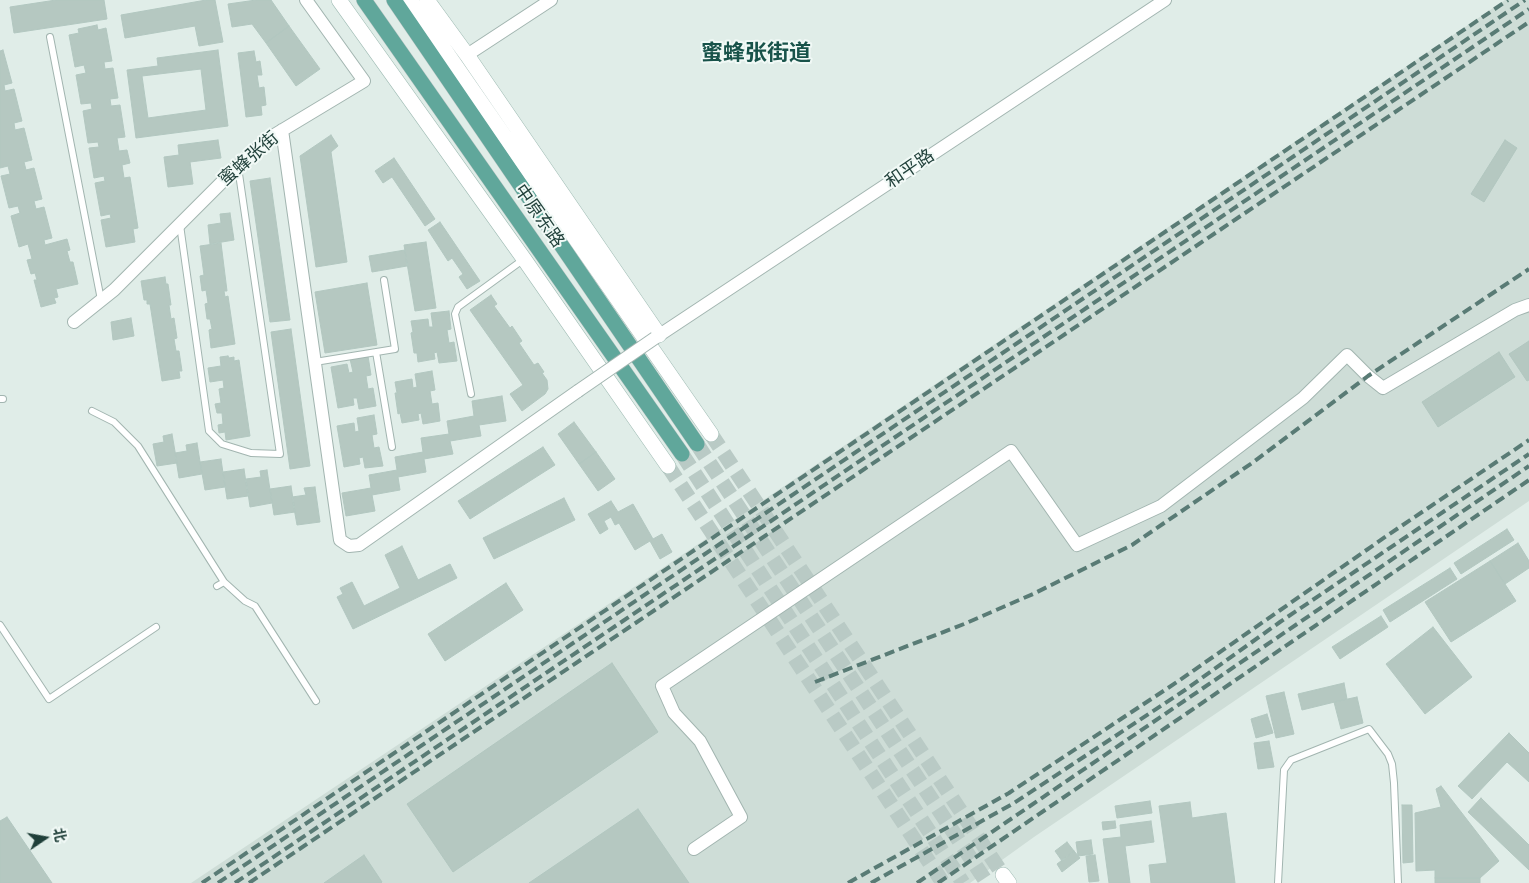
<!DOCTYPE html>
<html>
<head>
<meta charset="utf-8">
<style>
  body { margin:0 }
  #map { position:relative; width:1529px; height:883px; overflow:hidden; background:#e0ede8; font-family:Montserrat,"Noto Sans SC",sans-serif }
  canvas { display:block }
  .north { position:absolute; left:20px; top:813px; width:50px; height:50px; -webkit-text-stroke:4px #f1f9f6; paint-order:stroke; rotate:78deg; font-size:14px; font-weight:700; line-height:20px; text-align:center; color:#1f3f39 }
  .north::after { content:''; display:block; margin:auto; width:18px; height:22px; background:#1f3f39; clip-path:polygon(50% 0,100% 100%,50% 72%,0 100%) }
</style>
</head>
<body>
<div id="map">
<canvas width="1529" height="883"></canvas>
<div class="north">北</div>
</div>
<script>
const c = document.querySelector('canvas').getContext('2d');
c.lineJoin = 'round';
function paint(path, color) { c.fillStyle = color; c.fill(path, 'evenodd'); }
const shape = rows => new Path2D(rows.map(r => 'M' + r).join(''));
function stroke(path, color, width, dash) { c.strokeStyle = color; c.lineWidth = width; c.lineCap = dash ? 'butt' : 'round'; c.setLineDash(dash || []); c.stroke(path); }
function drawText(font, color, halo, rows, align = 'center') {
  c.font = font + ' Montserrat,"Noto Sans SC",sans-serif'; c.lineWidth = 4; c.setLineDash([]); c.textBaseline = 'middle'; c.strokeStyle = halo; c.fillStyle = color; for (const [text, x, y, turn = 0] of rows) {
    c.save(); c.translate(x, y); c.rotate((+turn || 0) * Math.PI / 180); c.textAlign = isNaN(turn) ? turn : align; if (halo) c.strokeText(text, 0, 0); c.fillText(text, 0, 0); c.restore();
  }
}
const built = shape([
  [1505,0,1529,0,1529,501,1034,837,970,883,191,883,679,557]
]);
const building = shape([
  [56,0,104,0,107,19,14,33,10,7,56,0],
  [206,0,215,0,223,42,199,46,195,26,125,38,121,15,206,0],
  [256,0,271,0,289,26,266,43,252,24,232,27,228,4,256,0],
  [97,25,98,30,106,28,112,61,104,62,105,69,113,68,118,98,110,99,111,106,120,105,125,137,117,138,119,151,127,150,130,163,122,165,124,178,130,177,138,228,133,229,135,242,106,247,101,220,111,218,110,214,101,216,95,183,105,181,104,176,94,178,89,148,99,147,98,142,88,143,83,111,92,109,91,103,81,104,76,75,86,73,84,65,75,67,69,35,79,33,78,29,97,25],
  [289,26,320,69,296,86,266,43,289,26],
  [3,50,12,83,4,85,5,91,14,89,22,121,14,123,15,130,24,128,32,160,24,162,26,170,34,168,42,199,34,201,36,209,44,207,52,238,44,240,45,245,67,239,70,250,67,251,70,262,73,262,78,284,56,289,58,297,54,298,56,303,41,307,34,280,37,280,35,273,31,274,27,260,32,259,28,244,19,247,11,216,20,213,18,206,9,208,1,176,10,174,8,166,0,168,0,51,3,50],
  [218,50,228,126,136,138,127,70,158,66,157,58,218,50],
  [201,69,206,110,148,118,142,76,201,69],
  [254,51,256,62,260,61,262,75,257,75,259,88,264,87,266,105,261,106,262,115,246,117,238,53,254,51],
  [331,135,338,146,331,152,347,262,316,267,300,156,331,135],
  [218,140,221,158,190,162,193,184,168,187,164,157,179,155,178,145,218,140],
  [1505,140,1517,148,1484,202,1471,194,1505,140],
  [394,158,435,219,425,226,392,177,383,183,375,171,394,158],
  [270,178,290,320,270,322,250,181,270,178],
  [230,213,234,240,210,244,208,225,221,223,220,214,230,213],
  [440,222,480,281,467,289,459,277,463,274,452,258,448,261,428,230,440,222],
  [426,242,436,308,415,311,404,245,426,242],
  [221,243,227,291,224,291,225,297,228,296,235,344,211,348,209,330,212,329,210,319,207,319,205,304,208,303,206,290,202,291,200,276,204,275,200,246,221,243],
  [405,250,407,266,372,272,369,256,405,250],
  [165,277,166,284,168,284,171,305,169,305,171,319,174,318,177,338,174,339,176,351,179,351,182,371,179,371,180,378,162,381,150,304,147,304,147,300,144,300,141,281,165,277],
  [367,283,377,345,325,353,315,292,367,283],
  [491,295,497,304,494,306,510,328,512,326,522,341,519,343,534,365,538,363,544,372,542,373,547,380,548,389,545,394,522,411,510,394,523,385,470,310,491,295],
  [449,311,451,329,447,330,449,343,454,342,457,361,439,363,437,352,434,353,435,359,418,362,417,353,414,353,411,333,413,332,411,321,428,319,429,327,433,327,431,313,449,311],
  [131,318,134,336,113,340,111,322,131,318],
  [291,329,310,466,290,469,271,332,291,329],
  [1529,341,1529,380,1527,381,1509,354,1529,341],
  [1499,352,1515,377,1438,427,1422,402,1499,352],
  [228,356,229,358,234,357,234,361,239,360,250,436,226,440,225,432,219,433,218,425,223,424,222,413,217,413,215,404,221,403,219,389,224,388,223,380,210,382,208,368,221,366,220,357,228,356],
  [368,356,371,375,366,376,368,389,373,388,376,406,359,409,357,398,353,398,354,405,338,408,331,367,347,364,349,373,353,372,350,359,368,356],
  [432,371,435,390,430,391,432,404,438,403,440,421,423,424,421,413,418,414,419,420,402,423,400,413,398,414,395,393,397,393,395,382,412,379,413,388,417,387,415,374,432,371],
  [502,396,506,421,479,425,481,436,450,441,453,454,424,459,426,472,398,477,400,490,372,495,375,511,346,516,342,493,371,488,369,475,397,470,395,457,423,452,421,438,449,434,447,421,474,416,472,401,502,396],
  [374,415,377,434,372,435,374,448,379,447,383,466,365,468,363,457,359,458,360,464,344,467,337,426,354,423,355,432,359,431,357,418,374,415],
  [574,422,596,452,579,464,558,434,574,422],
  [172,434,177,463,157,466,153,444,164,442,163,436,172,434],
  [197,443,202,474,179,478,175,453,187,451,186,445,197,443],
  [543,447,555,465,470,519,458,501,543,447],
  [596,452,615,479,598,491,579,464,596,452],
  [221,459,225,487,205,490,200,462,221,459],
  [244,469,248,496,227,499,223,472,244,469],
  [267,470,272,503,250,507,246,479,261,477,260,471,267,470],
  [291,486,295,512,274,515,270,489,291,486],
  [315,487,320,522,297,525,292,497,306,495,304,488,315,487],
  [564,498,575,520,494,559,483,538,564,498],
  [611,501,618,512,633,504,653,539,662,534,672,552,660,559,650,541,635,550,619,523,615,525,611,517,604,521,608,529,600,534,588,514,611,501],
  [1507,529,1514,540,1461,574,1454,563,1507,529],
  [1518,543,1529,561,1529,568,1505,584,1490,561,1518,543],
  [402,546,418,580,450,564,457,578,353,629,337,597,343,594,340,588,352,582,364,606,400,588,385,555,402,546],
  [1490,561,1516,601,1451,642,1425,602,1490,561],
  [1450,568,1457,579,1390,622,1383,610,1450,568],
  [506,583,523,610,445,661,428,634,506,583],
  [1381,616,1388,627,1340,659,1332,647,1381,616],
  [1433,627,1472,677,1425,714,1386,664,1433,627],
  [612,663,658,732,453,872,407,804,612,663],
  [1344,683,1347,699,1302,710,1298,694,1344,683],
  [1284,692,1294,734,1276,738,1266,696,1284,692],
  [1357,697,1363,723,1341,729,1334,702,1357,697],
  [1267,714,1273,733,1256,738,1251,719,1267,714],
  [1509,733,1529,753,1529,782,1507,762,1472,799,1458,786,1509,733],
  [1269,741,1274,767,1258,769,1254,743,1269,741],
  [1441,786,1499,861,1480,878,1435,878,1435,870,1416,871,1415,813,1441,807,1436,789,1441,786],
  [1481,798,1529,845,1529,870,1468,812,1481,798],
  [1150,801,1152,813,1117,818,1115,806,1150,801],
  [1190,802,1192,818,1226,813,1235,883,1151,883,1149,865,1167,863,1159,806,1190,802],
  [1402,805,1412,805,1413,862,1403,863,1402,805],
  [638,809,689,883,529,883,638,809],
  [7,817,52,883,0,883,0,821,7,817],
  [1115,821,1116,828,1103,830,1102,822,1115,821],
  [1151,821,1154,842,1125,846,1130,883,1109,883,1103,839,1121,837,1120,825,1151,821],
  [1091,840,1093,854,1078,856,1076,842,1091,840],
  [1067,842,1074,851,1062,861,1055,851,1067,842],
  [1074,851,1080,858,1062,872,1057,864,1074,851],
  [364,855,382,882,381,883,324,883,364,855],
  [1095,855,1099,881,1089,882,1086,856,1095,855],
  [1435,878,1480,878,1480,883,1435,883,1435,878]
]);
const secondaryTunnel = shape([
  [711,434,1003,875],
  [668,466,943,883]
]);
const primaryTunnel = shape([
  [697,444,987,883],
  [682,454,963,883]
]);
const lane = shape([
  [50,37,101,300],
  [180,225,209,431,222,444,251,453,280,454,238,167],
  [376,352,392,447],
  [315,362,395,349,384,280],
  [471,394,455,314,458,307,524,259],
  [0,399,3,399],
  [92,411,114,422,138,446,224,582,245,601,255,606,316,701],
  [217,586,224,582],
  [0,625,49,699,156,627],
  [1278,883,1284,770,1291,760,1369,729,1388,754,1392,764,1394,783,1398,883]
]);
const street = shape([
  [467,55,551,0],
  [282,130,340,540,349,546,359,545,578,391],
  [74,322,114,290,242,162,271,137,364,81,306,0],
  [655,338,1165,0],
  [694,849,741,817,700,741,674,713,662,686,1011,451,1077,545,1161,506,1303,398,1347,355,1368,376,1383,388,1515,310,1529,305]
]);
const secondary = shape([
  [339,0,524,259,668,466],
  [410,0,711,434],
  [427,0,467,55,659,335],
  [1003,875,1009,883]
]);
const primary = shape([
  [364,0,682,454],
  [394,0,697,444]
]);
const rail = shape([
  [815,682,964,624,1033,594,1132,545,1252,463,1368,376,1529,269],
  [202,883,1508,0],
  [218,883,1525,0],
  [235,883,1529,9],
  [249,883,1529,22],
  [848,883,1009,793,1177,682,1388,535,1529,440],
  [871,883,1014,803,1185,690,1280,622,1529,454],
  [917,883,1529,466],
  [938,883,1529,480]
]);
const streetBridge = shape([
  [578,391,655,338]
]);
const streetNames = [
  ["蜜蜂张街",249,159,-41],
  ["和平路",910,169,-34],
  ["中原东路",539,216,55]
];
const districtNames = [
  ["蜜蜂张街道",756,54]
];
paint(built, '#ceddd7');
paint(building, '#b5c8c1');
stroke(building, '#b2c7c0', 1);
stroke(secondaryTunnel, '#b9cac5', 15, [15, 8]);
stroke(primaryTunnel, '#b9cac5', 15, [15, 8]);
stroke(lane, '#a2b5b0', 8);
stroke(street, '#a2b5b0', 14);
stroke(secondary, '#9dbab2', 16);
stroke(primary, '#c0c9c8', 16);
stroke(lane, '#fff', 6);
stroke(street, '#fff', 12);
stroke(secondary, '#fff', 15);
stroke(primary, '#60a79b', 15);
stroke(rail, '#597b75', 4, [10, 5]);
stroke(streetBridge, '#a2b5b0', 14, []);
stroke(streetBridge, '#fff', 12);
drawText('18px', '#1f3f39', '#f1f9f6', streetNames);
drawText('bold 22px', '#18534a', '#f1f9f6', districtNames);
</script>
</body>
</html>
